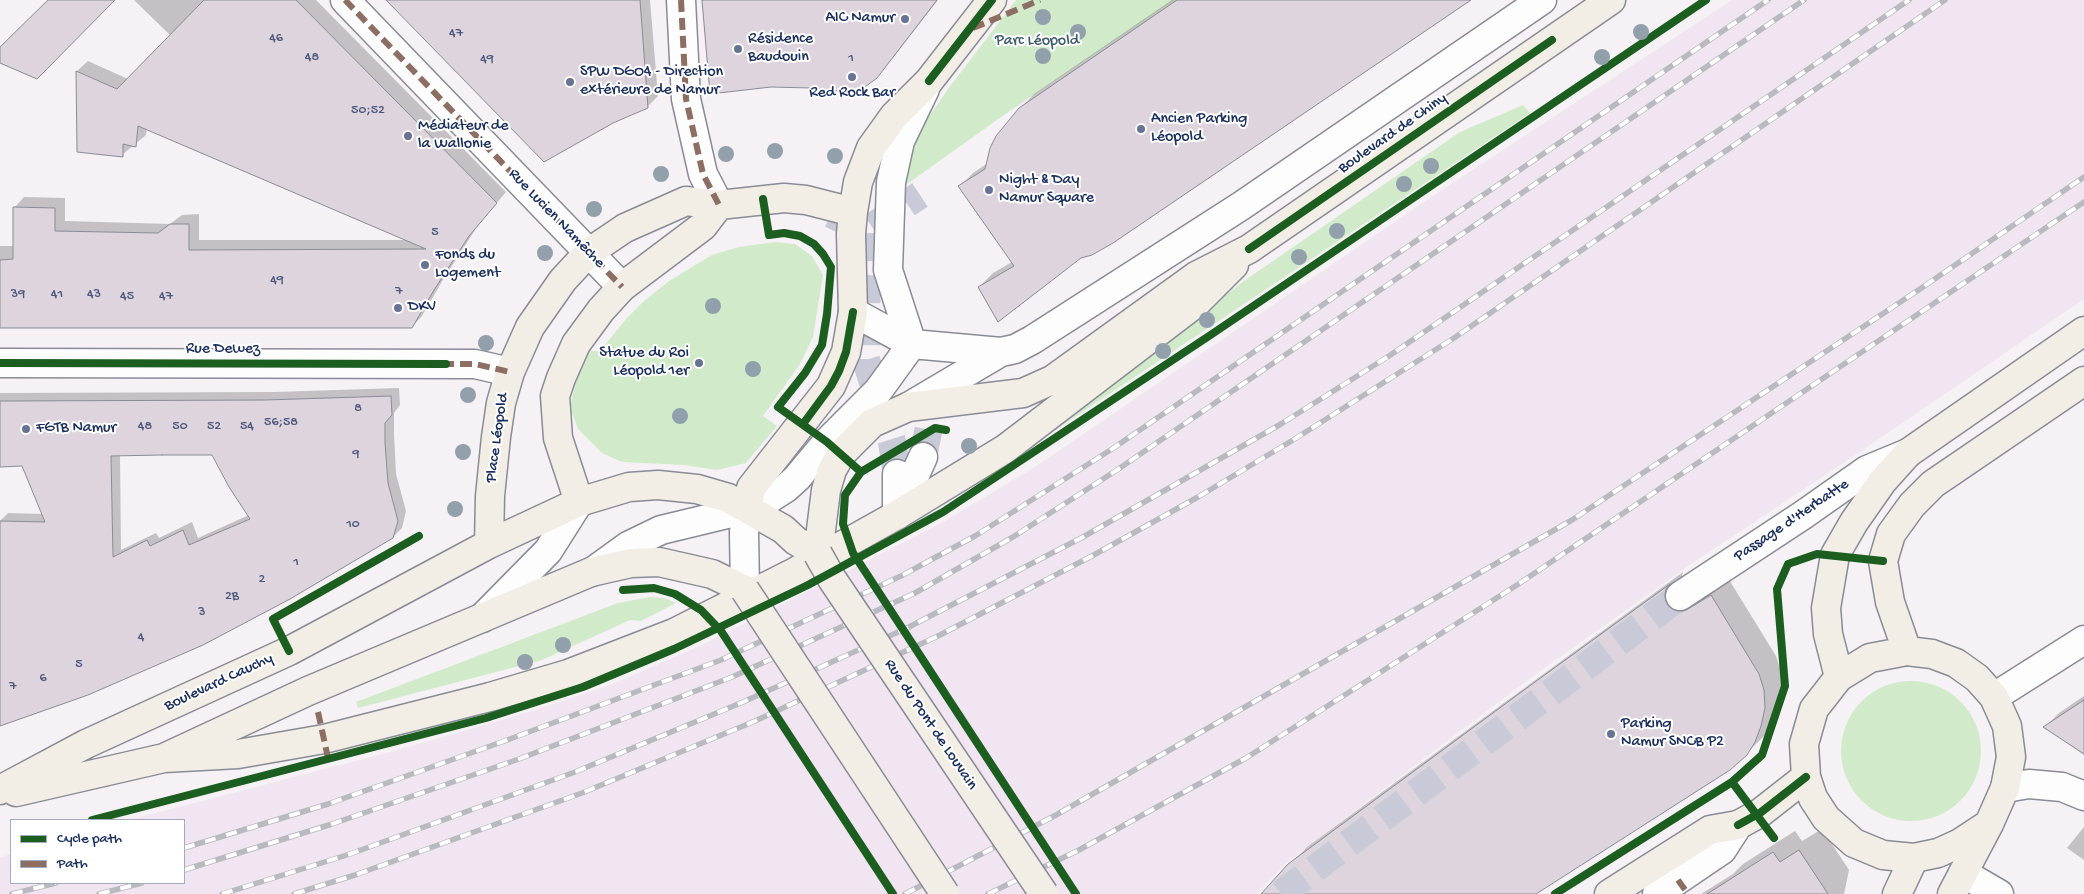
<!DOCTYPE html>
<html>
<head>
<meta charset="utf-8">
<style>
  body { margin:0 }
  #map { position:relative; width:2084px; height:894px; overflow:hidden; background:#f5f1f5; font-family:"Gochi Hand",sans-serif }
  canvas { display:block }
  .legend { position:absolute; left:10px; top:819px; width:175px; height:65px; box-sizing:border-box; background:#fff; border:1px solid #a4acbf; margin:0; padding:6px 9px; list-style:none; font-size:15px; color:#1b2f5e }
  .legend li { display:flex; align-items:center; gap:10px; height:25px }
  .legend b { width:25px; border:1px solid #a4acbf }
</style>
</head>
<body>
<div id="map">
<canvas width="2084" height="894"></canvas>
<ul class="legend">
<li><b style="height:6px;background:#1b5e20"></b>Cycle path</li>
<li><b style="height:6px;background:#8d6e63"></b>Path</li>
</ul>
</div>
<script>
const c = document.querySelector('canvas').getContext('2d');
c.lineJoin = 'round';
function paint(path, color) { c.fillStyle = color; c.fill(path, 'evenodd'); }
const shape = rows => new Path2D(rows.map(r => 'M' + r).join(''));
function stroke(path, color, width, dash) { c.strokeStyle = color; c.lineWidth = width; c.lineCap = dash ? 'butt' : 'round'; c.setLineDash(dash || []); c.stroke(path); }
function drawText(font, color, halo, rows, align = 'center') {
  c.font = font + ' "Gochi Hand",sans-serif'; c.lineWidth = 4; c.setLineDash([]); c.textBaseline = 'middle'; c.strokeStyle = halo; c.fillStyle = color; for (const [text, x, y, turn = 0] of rows) {
    c.save(); c.translate(x, y); c.rotate((+turn || 0) * Math.PI / 180); c.textAlign = isNaN(turn) ? turn : align; if (halo) c.strokeText(text, 0, 0); c.fillText(text, 0, 0); c.restore();
  }
}
const built = shape([
  [1732,0,2084,0,2084,299,1851,458,1691,564,1532,677,1286,863,1257,894,0,894,0,858,11,854,11,883,184,883,184,820,129,820,394,751,529,712,613,684,702,645,891,549,945,521,1038,465,1433,196]
]);
const green = shape([
  [1016,0,1174,0,1001,117,903,187,903,170,921,128,948,89],
  [1523,105,1530,113,1051,433,1048,429,1244,281,1460,132],
  [775,242,795,244,812,256,823,275,813,337,800,364,763,416,777,426,746,463,717,470,684,465,622,462,602,453,578,429,570,408,578,370,588,351,600,351,627,318,644,301,669,281,712,255,739,247],
  [650,597,664,598,676,603,641,621,630,620,542,660,358,708,356,702,618,603],
  '1841 751a70 70 0 1 1 140 0a70 70 0 1 1-140 0Z'
]);
const shadow = shape([
  [134,0,316,0,506,192,479,224,444,278,422,316,412,327,0,326,0,246,14,246,14,208,24,197,65,198,65,221,170,224,182,215,199,214,199,240,406,240,147,128,146,135,122,155,78,151,77,71,88,61,128,79,171,36],
  [387,0,650,0,658,96,647,107],
  [704,0,938,0,885,68,871,82],
  [1172,0,1468,0,979,287,993,273,1012,262,959,187,973,173,988,163,1020,109,1034,94],
  [399,388,400,405,394,413,394,434,396,474,406,511,402,528,393,537,0,725,0,521,8,513,43,514,23,465,0,465,0,393,275,392],
  [213,454,249,515,198,538,192,522,159,538,156,533,121,550,120,455],
  [1683,572,1681,579,1728,578,1776,656,1781,672,1782,690,1778,708,1772,723,1764,736,1746,754,1533,894,1262,894,1307,847],
  [2084,696,2084,755,2045,727,2059,713],
  [2084,827,2084,860,2067,848],
  [1822,829,1849,870,1844,894,1701,894,1733,874,1743,864,1795,831,1802,841]
]);
const building = shape([
  [48,0,115,0,37,79,0,63,0,47,48,0],
  [204,0,296,0,497,203,469,236,434,290,412,328,0,328,0,260,13,259,13,207,55,208,55,231,158,233,170,224,189,224,189,250,426,249,138,126,136,147,123,144,123,157,77,152,76,71,117,89,204,0],
  [386,0,640,0,648,108,613,123,544,162,386,0],
  [702,0,937,0,877,78,862,89,846,92,811,88,771,87,710,94,702,0],
  [1177,0,1471,0,1113,243,1092,255,1081,258,998,322,978,287,1014,266,958,186,985,169,990,148,996,136,1019,108,1177,0],
  [391,396,392,415,385,423,385,443,388,483,398,521,393,538,290,599,203,645,88,695,0,726,0,521,45,522,22,466,0,467,0,401,265,400,391,396],
  [162,455,212,455,229,487,250,519,189,545,183,530,150,546,147,540,113,557,111,456,162,455],
  [1670,584,1666,589,1664,597,1667,605,1673,610,1680,612,1688,609,1711,595,1759,674,1764,690,1765,708,1761,726,1755,742,1747,755,1730,770,1536,894,1261,894,1288,864,1535,682,1670,584],
  [2084,700,2084,754,2043,727,2084,700],
  [1799,850,1828,894,1707,894,1773,852,1780,862,1799,850]
]);
const minorTunnel = shape([
  [831,214,867,231,866,360,892,442,897,474],
  [872,227,920,195],
  [923,457,930,422],
  [1281,894,1680,596]
]);
const minor = shape([
  [345,0,622,287],
  [681,0,686,99,703,174,719,205],
  [853,312,912,344,1001,352],
  [912,344,888,270,891,182,900,141,925,89],
  [0,363,475,364,510,372],
  [908,407,1001,352,1015,349,1032,340,1241,206,1542,0],
  [897,474,897,515,923,457],
  [592,572,628,546,661,530,748,509,772,497,786,488,797,478,827,442,878,391,912,344],
  [745,590,744,532,748,509],
  [1680,596,1803,515,1867,470,1908,453],
  [482,618,548,551,579,502],
  [1994,697,2084,640],
  [2005,788,2029,784,2062,787,2084,796],
  [1963,873,1999,894],
  [1657,894,1722,850,1738,825]
]);
const major = shape([
  [579,502,558,438,555,396,561,378,576,344,601,310,622,287,703,226,719,205],
  [748,509,751,488,831,386,846,352,853,312,851,234,853,212,858,182,871,148,894,116,929,81,992,0],
  [489,544,490,496,496,437,501,403,510,372,530,327,563,280,588,253,625,228,686,201,719,205,784,198,806,200,853,212],
  [1907,651,1890,602,1883,561,1891,534,1912,505,1933,484,2084,381],
  [1839,677,1828,634,1826,608,1835,555,1854,522,1882,482,1908,453,2084,331],
  [164,758,238,754,324,739,490,697,568,674,674,633,793,573,897,515,1005,449,1196,303,1234,265],
  [0,790,86,744,289,651,489,544,579,502,629,487,658,485,697,489,728,498,783,529,796,541,818,554,826,490,832,470,841,454,872,423,908,407,1023,393,1052,380,1196,276,1249,249,1611,0],
  [16,792,164,758,308,691,591,572,631,563,659,562,712,574,745,590],
  [1609,894,1710,830,1738,825,1760,813,1806,777],
  [1897,894,1914,858],
  [1952,894,1989,824,2005,788,2011,757,2007,726,1994,697,1977,678,1956,663,1932,654,1907,651,1870,658,1839,677,1814,709,1804,744,1806,777,1813,798,1826,818,1854,843,1883,855,1914,858,1938,853,1960,843,1989,824]
]);
const rail = shape([
  [184,848,328,804,510,739,721,660,901,576,975,536,1112,449,1768,0],
  [184,870,332,824,519,759,732,677,915,593,1013,537,1117,470,1804,0],
  [12,894,56,883],
  [99,894,142,883],
  [222,894,350,854,575,772,743,702,907,628,1083,537,1281,424,1389,356,1909,0],
  [294,894,355,875,582,793,755,721,938,636,1092,556,1198,497,1293,440,1454,338,1945,0],
  [905,894,1056,815,1572,520,1920,289,2084,177],
  [988,894,1079,850,1246,758,1517,585,2084,202]
]);
const majorBridge = shape([
  [818,554,832,579,1044,894],
  [745,590,945,894]
]);
const quiet = shape([
  [345,0,622,287],
  [681,0,686,99,703,174,719,205],
  [973,28,1040,0],
  [442,364,475,364,510,372],
  [318,712,328,758],
  [1678,880,1688,894]
]);
const cycleway = shape([
  [929,81,992,0],
  [763,199,769,235,784,233,800,236,814,244,823,254,831,267,827,314,822,345,805,373,778,407,827,442,861,472],
  [1249,249,1552,40],
  [0,363,446,364],
  [803,424,831,386,839,371,846,352,853,312],
  [946,430,935,428,861,472,845,495,843,524,853,553,1076,894],
  [623,590,654,588,675,594,701,610,721,631,893,894],
  [289,651,273,619,419,536],
  [1732,782,1762,755,1785,686,1777,589,1788,564,1817,554,1883,561],
  [92,820,486,718,583,687,674,649,808,585,943,512,1209,336,1706,0],
  [1738,825,1760,813,1806,777],
  [1555,894,1732,782,1774,838]
]);
const trees = [
  [1043,17],
  [1078,32],
  [1641,32],
  [1043,56],
  [1602,57],
  [775,151],
  [726,154],
  [835,156],
  [1431,166],
  [661,174],
  [1404,184],
  [594,209],
  [1337,231],
  [545,253],
  [1299,257],
  [713,306],
  [1207,320],
  [486,343],
  [1163,351],
  [753,369],
  [468,395],
  [680,416],
  [969,446],
  [463,452],
  [455,509],
  [563,645],
  [525,662]
];
const markers = [
  [905,19,5,"#677393"],
  [738,49,5,"#677393"],
  [852,77,5,"#677393"],
  [570,82,5,"#677393"],
  [1141,129,5,"#677393"],
  [408,136,5,"#677393"],
  [989,190,5,"#677393"],
  [425,265,5,"#677393"],
  [398,308,5,"#677393"],
  [699,363,5,"#677393"],
  [26,429,5,"#677393"],
  [1611,734,5,"#677393"]
];
const numberNames = [
  ["47",456,34],
  ["46",276,39],
  ["48",312,58],
  ["1",851,59],
  ["49",487,60],
  ["50;52",368,111],
  ["5",435,233],
  ["49",277,281],
  ["7",399,292],
  ["39",18,295],
  ["41",57,295],
  ["43",94,295],
  ["45",127,297],
  ["47",166,297],
  ["8",358,409],
  ["56;58",281,423],
  ["48",145,427],
  ["50",180,427],
  ["52",214,427],
  ["54",247,427],
  ["9",356,455],
  ["10",353,525],
  ["1",296,563],
  ["2",262,580],
  ["2B",232,597],
  ["3",202,613],
  ["4",141,638],
  ["5",79,665],
  ["6",43,679],
  ["7",13,687]
];
const poiNames = [
  ["AIC Namur",895,19,"right"],
  ["Résidence",748,40],
  ["Baudouin",748,58],
  ["SPW DGO4 - Direction",580,73],
  ["extérieure de Namur",580,91],
  ["Red Rock Bar",852,94,"center"],
  ["Ancien Parking",1151,120],
  ["Léopold",1151,138],
  ["Médiateur de",418,127],
  ["la Wallonie",418,145],
  ["Night & Day",999,181],
  ["Namur Square",999,199],
  ["Fonds du",435,256],
  ["Logement",435,274],
  ["DKV",408,308],
  ["Statue du Roi",689,354,"right"],
  ["Léopold 1er",689,372,"right"],
  ["FGTB Namur",36,429],
  ["Parking",1621,725],
  ["Namur SNCB P2",1621,743]
];
const parkNames = [
  ["Parc Léopold",1037,42]
];
const streetNames = [
  ["Boulevard de Chiny",1393,134,-35],
  ["Rue Lucien Namêche",556,219,46],
  ["Rue Dewez",223,350],
  ["Place Léopold",498,438,-82],
  ["Passage d'Herbatte",1792,521,-34],
  ["Boulevard Cauchy",219,683,-25],
  ["Rue du Pont de Louvain",930,725,56]
];
paint(built, '#f1e5f1');
paint(green, '#d1ebca');
paint(shadow, '#0003');
paint(building, '#ded4dd');
stroke(building, '#898b96', 1);
stroke(minorTunnel, '#c9cad7', 28, [28, 14]);
stroke(minor, '#898b96', 31);
stroke(major, '#898b96', 31);
stroke(minor, '#fefdfe', 28);
stroke(major, '#f2ede5', 28);
stroke(rail, '#b8babf', 5.5);
stroke(rail, '#fff', 4, [11]);
stroke(majorBridge, '#898b96', 31, []);
stroke(majorBridge, '#f2ede5', 28);
stroke(quiet, '#8d6e63', 6, [12, 6]);
stroke(cycleway, '#1b5e20', 8);
c.fillStyle = '#92a0ac';
for (const [x, y] of trees) { c.beginPath(); c.arc(x, y, 8, 0, 2 * Math.PI); c.fill(); }
for (const [x, y, r, color] of markers) { const dot = new Path2D(); dot.arc(x, y, r, 0, 2 * Math.PI); c.fillStyle = color; c.fill(dot); stroke(dot, '#fff', 2); }
drawText('14px', '#4c587e', null, numberNames);
drawText('16px', '#1b2f5e', '#fff', poiNames, 'left');
drawText('16px', '#415d70', '#fff', parkNames);
drawText('16px', '#1b2f5e', '#fff', streetNames);
</script>
</body>
</html>
